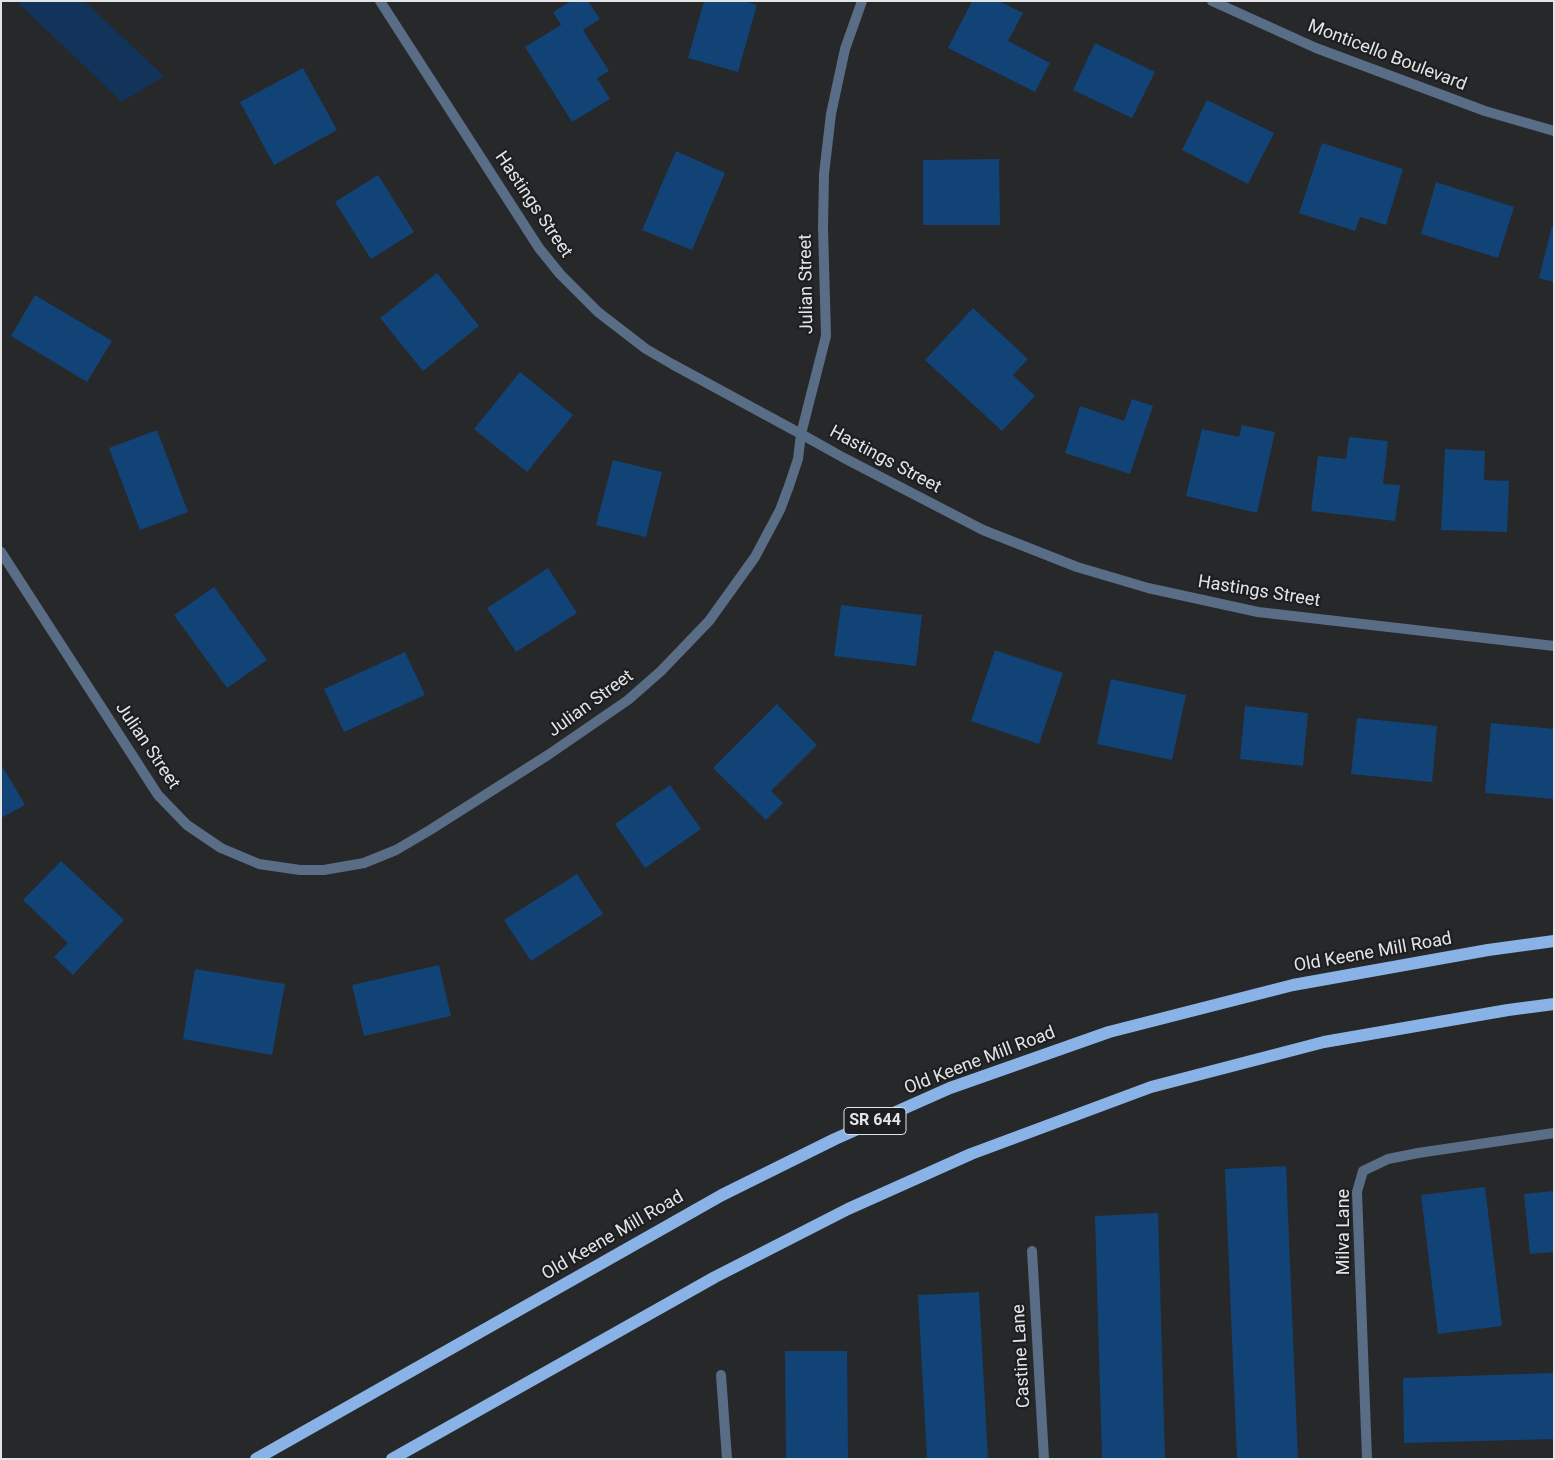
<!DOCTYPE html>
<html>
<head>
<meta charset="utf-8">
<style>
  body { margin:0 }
  #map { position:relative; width:1555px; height:1460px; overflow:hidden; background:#26282a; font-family:Roboto,sans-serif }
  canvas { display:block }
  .frame { position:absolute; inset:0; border:2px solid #e3e4e6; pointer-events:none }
</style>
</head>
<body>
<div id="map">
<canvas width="1555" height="1460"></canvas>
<div class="frame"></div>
</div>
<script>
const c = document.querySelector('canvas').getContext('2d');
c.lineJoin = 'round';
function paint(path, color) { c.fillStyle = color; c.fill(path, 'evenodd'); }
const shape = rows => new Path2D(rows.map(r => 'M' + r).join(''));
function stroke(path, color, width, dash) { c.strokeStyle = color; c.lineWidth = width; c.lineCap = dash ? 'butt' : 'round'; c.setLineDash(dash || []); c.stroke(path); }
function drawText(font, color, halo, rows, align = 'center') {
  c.font = font + ' Roboto,sans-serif'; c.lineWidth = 4.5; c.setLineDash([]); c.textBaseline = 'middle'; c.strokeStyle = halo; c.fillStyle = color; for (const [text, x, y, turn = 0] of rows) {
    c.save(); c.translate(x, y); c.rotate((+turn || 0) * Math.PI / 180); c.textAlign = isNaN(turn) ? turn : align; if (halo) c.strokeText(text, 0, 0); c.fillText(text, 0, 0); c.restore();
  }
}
const green = shape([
  [16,1,84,1,164,76,122,102]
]);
const building = shape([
  [571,1,588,1,600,19,583,30,609,71,597,78,610,99,572,122,525,47,561,25,553,12],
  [704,1,744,1,757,5,738,72,688,58],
  [972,1,999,1,1023,13,1008,41,1050,63,1035,92,948,48],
  [1095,43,1155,72,1132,118,1073,90],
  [303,68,337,130,274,165,240,102],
  [1207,100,1274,133,1248,184,1182,150],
  [1322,143,1403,169,1386,225,1360,217,1355,231,1299,213],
  [676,151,725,173,692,250,642,230],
  [999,159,1000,225,923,225,923,160],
  [378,175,414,232,371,259,335,202],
  [1436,182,1514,207,1498,258,1421,234],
  [1552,226,1554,227,1554,282,1539,278],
  [437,273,479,326,423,371,380,318],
  [35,295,112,341,87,382,11,336],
  [973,308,1028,359,1013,375,1035,396,1002,431,925,360],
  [520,372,573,415,527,472,474,429],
  [1132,399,1153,406,1130,474,1065,453,1080,406,1124,421],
  [1242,425,1275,432,1257,513,1186,496,1202,429,1239,437],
  [157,430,188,512,140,530,109,448],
  [1349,437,1388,441,1383,484,1400,485,1395,521,1311,511,1318,456,1346,459],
  [1445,449,1485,451,1484,480,1509,481,1507,532,1441,530],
  [613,460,662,472,646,537,596,525],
  [548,568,577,613,516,652,487,608],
  [214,587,267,660,227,688,174,615],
  [841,605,922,615,916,666,834,656],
  [995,650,1063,673,1039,744,971,721],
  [405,652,425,695,344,732,324,689],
  [1111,679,1186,695,1172,760,1097,744],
  [777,704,817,745,771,791,783,803,766,820,713,768],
  [1245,706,1308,713,1303,766,1240,759],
  [1357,718,1437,726,1432,782,1351,774],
  [1491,723,1554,729,1554,799,1485,793],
  [1,764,25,805,1,818],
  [670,785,701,829,645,868,615,824],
  [61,861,124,920,73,975,54,957,68,943,23,900],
  [577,874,603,914,531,961,504,920],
  [439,965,451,1016,364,1036,352,985],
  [195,969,285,984,272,1055,183,1039],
  [1286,1166,1298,1459,1237,1459,1225,1169],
  [1485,1187,1502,1326,1438,1334,1421,1195],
  [1554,1191,1554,1252,1530,1254,1524,1194],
  [1158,1213,1165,1459,1102,1459,1095,1216],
  [979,1292,988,1459,927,1459,918,1295],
  [785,1351,847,1351,848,1459,786,1459],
  [1554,1373,1554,1439,1404,1443,1403,1378]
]);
const minor = shape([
  [380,1,539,248,560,274,598,312,646,349,672,364,801,434,844,458,983,530,1077,567,1148,588,1258,612,1554,646],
  [1212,1,1316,48,1485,111,1554,131],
  [1,552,158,795,187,825,221,848,259,864,300,870,324,870,364,863,396,850,430,830,548,755,628,700,661,671,709,621,755,557,780,510,789,486,798,459,801,434,826,336,823,228,824,174,831,114,845,49,862,1],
  [1032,1251,1044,1459],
  [721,1375,727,1459],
  [1367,1459,1357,1192,1363,1171,1388,1159,1418,1153,1554,1133]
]);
const primary = shape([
  [256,1459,722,1195,835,1139,950,1088,1109,1032,1293,985,1488,950,1554,941],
  [392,1459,715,1277,848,1209,971,1154,1151,1087,1324,1042,1508,1010,1554,1004]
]);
const shields = [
  [875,1121,62]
];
const shieldNames = [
  ["SR 644",875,1121]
];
const streetNames = [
  ["Monticello Boulevard",1387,56,21],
  ["Hastings Street",533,205,56],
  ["Julian Street",807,284,-91],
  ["Hastings Street",885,460,28],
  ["Hastings Street",1259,592,9],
  ["Julian Street",591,704,-36],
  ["Julian Street",147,746,56],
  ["Old Keene Mill Road",1373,953,-10],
  ["Old Keene Mill Road",980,1061,-21],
  ["Milva Lane",1344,1232,-90],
  ["Old Keene Mill Road",613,1236,-30],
  ["Castine Lane",1022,1356,-93]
];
paint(green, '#12345b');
paint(building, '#124377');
stroke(minor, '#596e86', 10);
stroke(primary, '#89b3e7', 12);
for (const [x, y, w] of shields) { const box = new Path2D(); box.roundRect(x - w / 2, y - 13.5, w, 27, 4); c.fillStyle = '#1c1e21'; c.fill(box); stroke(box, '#e3e4e6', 1); }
drawText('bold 16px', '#e3e4e6', null, shieldNames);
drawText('18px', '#e3e4e6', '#1c1e21', streetNames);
</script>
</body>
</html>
